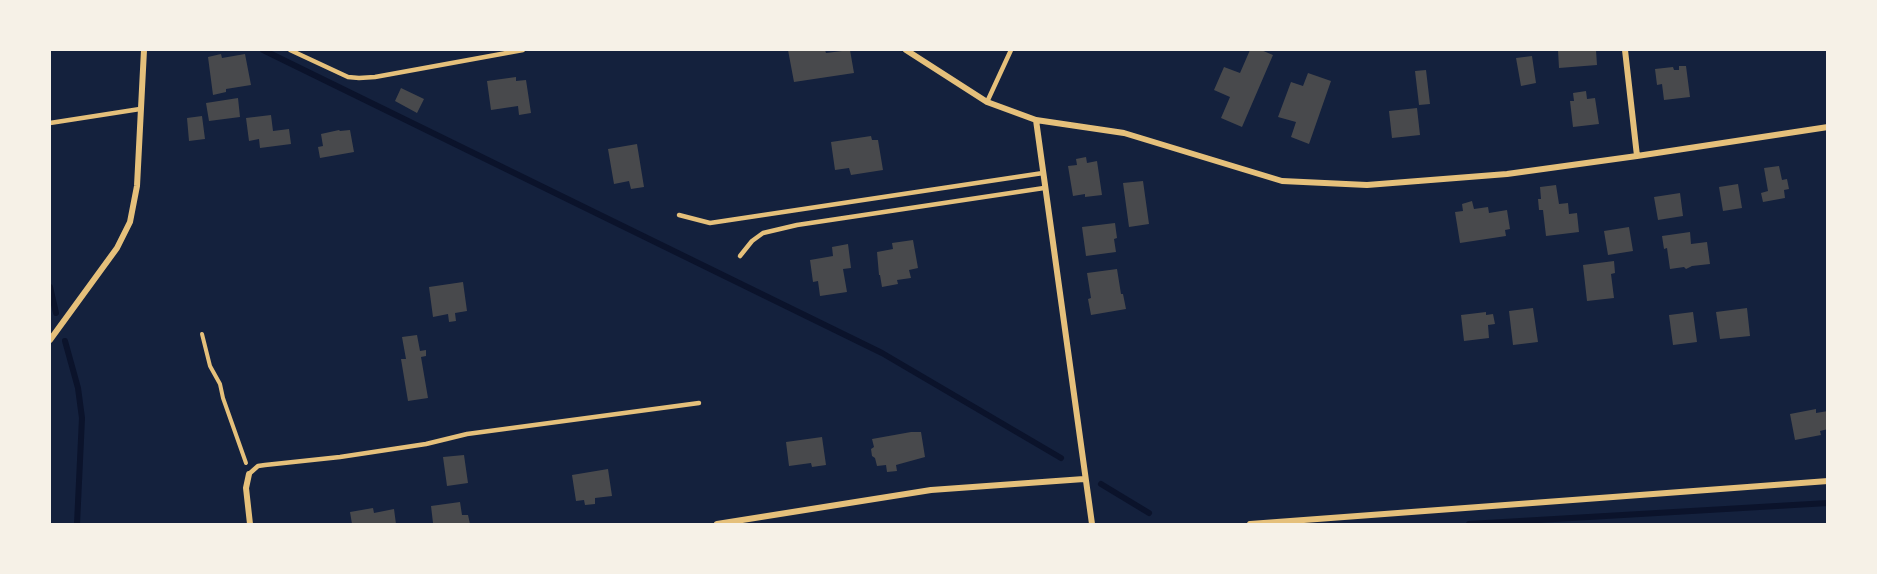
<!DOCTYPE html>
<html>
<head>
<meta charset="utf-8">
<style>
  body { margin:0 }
  #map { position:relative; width:1877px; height:574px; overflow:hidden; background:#14213d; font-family:"Asap Condensed",sans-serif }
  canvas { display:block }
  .frame { position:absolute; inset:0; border:51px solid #f6f1e7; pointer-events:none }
</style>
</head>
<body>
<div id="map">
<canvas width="1877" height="574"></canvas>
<div class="frame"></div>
</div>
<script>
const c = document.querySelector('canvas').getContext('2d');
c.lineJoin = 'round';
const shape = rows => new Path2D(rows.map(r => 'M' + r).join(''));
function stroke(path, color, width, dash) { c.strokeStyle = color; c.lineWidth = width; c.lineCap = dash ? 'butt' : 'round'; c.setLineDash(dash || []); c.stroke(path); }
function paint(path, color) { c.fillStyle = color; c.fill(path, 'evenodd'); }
const stream = shape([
  [263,50,882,353,1061,458],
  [50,287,56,313],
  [65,341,78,388,82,418,77,524],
  [1101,484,1149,513],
  [1469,524,1828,503]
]);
const building = shape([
  [788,50,825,50,826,53,850,50,854,73,794,82],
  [1250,50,1261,50,1273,55,1242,127,1221,118,1230,97,1214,90,1224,67,1240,73],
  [1558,50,1596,50,1597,65,1559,68],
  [221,54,222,58,245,54,251,85,226,89,226,92,213,95,208,57],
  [1532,56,1536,83,1521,86,1516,58],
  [1679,66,1686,66,1690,97,1664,100,1662,84,1657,85,1655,69,1673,67,1674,70,1679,70],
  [1426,70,1430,104,1419,105,1415,71],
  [1308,73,1331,81,1309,144,1291,137,1296,122,1278,117,1291,82,1303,86],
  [516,77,516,81,526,80,531,113,519,115,518,106,491,110,487,81],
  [401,88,424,99,417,113,395,101],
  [1586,91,1587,99,1595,98,1599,124,1573,127,1570,101,1574,101,1573,93],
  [238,98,240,117,209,121,206,103],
  [1417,108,1420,135,1392,138,1389,111],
  [271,115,273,131,289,129,291,144,260,148,259,139,249,141,246,118],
  [202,116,205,139,189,141,187,118],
  [339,130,340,131,350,130,354,152,320,158,318,147,323,146,321,134],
  [871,136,872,140,878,140,883,170,851,175,849,168,835,170,831,142],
  [637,144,644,187,631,189,629,181,614,184,608,149],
  [1086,157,1087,163,1097,161,1102,195,1085,197,1085,194,1073,196,1068,166,1077,165,1076,159],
  [1779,166,1782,180,1787,179,1789,189,1784,190,1785,198,1763,202,1761,193,1768,191,1764,168],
  [1143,181,1149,224,1129,227,1123,183],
  [1738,184,1742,208,1723,211,1719,187],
  [1556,185,1559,204,1568,203,1569,214,1577,213,1579,232,1546,236,1543,210,1539,210,1538,199,1541,199,1540,187],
  [1680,193,1683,216,1658,220,1654,197],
  [1472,201,1474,209,1488,207,1489,213,1507,210,1510,229,1505,230,1506,236,1460,243,1455,212,1463,211,1462,204],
  [1115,223,1117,238,1114,239,1116,252,1086,256,1082,227],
  [1629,227,1633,251,1608,255,1604,231],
  [1690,232,1691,244,1707,242,1710,264,1692,266,1686,269,1684,267,1670,269,1667,248,1664,249,1662,236],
  [913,240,918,268,909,270,911,278,897,280,898,284,882,287,880,275,879,275,877,252,893,249,892,243],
  [848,244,851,268,843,269,847,292,820,296,818,281,813,282,810,260,833,256,832,247],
  [1614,261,1615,273,1611,274,1614,298,1587,301,1583,265],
  [1117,269,1121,294,1123,294,1126,309,1091,315,1088,299,1091,298,1087,273],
  [463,282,467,311,455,313,456,321,449,322,448,314,433,317,429,287],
  [1533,308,1538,342,1513,345,1509,311],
  [1747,308,1750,336,1720,339,1716,312],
  [1486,312,1486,315,1493,314,1495,324,1488,325,1489,338,1464,341,1461,315],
  [1693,312,1697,342,1673,345,1669,315],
  [417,335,420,351,426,350,426,356,421,357,428,398,408,401,401,359,406,359,402,337],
  [1816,409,1816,413,1828,411,1828,429,1820,431,1821,435,1795,440,1790,414],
  [911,432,921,432,925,457,896,465,897,471,887,472,886,465,877,466,875,458,872,456,871,449,874,447,872,439],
  [822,437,826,465,812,467,811,463,789,466,786,442],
  [464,455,468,483,447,486,443,457],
  [608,469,612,496,595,498,595,504,585,505,584,500,576,501,572,475],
  [460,502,462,515,468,515,470,524,433,523,431,506],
  [373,508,374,513,394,509,396,524,352,524,350,512]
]);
const path = shape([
  [202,334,210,366,220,384,223,398,246,463]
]);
const service = shape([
  [290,50,348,77,359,78,375,77,523,50],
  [987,102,1011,50],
  [50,123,140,109],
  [679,215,710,223,1043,173],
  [740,256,752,241,763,233,797,225,1044,188],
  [249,474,258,466,265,465,340,457,426,444,467,434,699,403]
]);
const minor = shape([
  [906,50,987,102,1036,120,1124,133,1282,181,1367,185,1507,174,1637,156,1828,127],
  [1625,50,1637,156],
  [1036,120,1092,524],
  [50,340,117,248,130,222,137,186,144,50],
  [249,474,246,488,250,524],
  [717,524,931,490,1084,479],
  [1250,524,1828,481]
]);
stroke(stream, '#0b132b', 6);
paint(building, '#48494c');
stroke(path, '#e5c07b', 4);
stroke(service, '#e5c07b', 4.5);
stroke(minor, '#e5c07b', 6);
</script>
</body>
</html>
